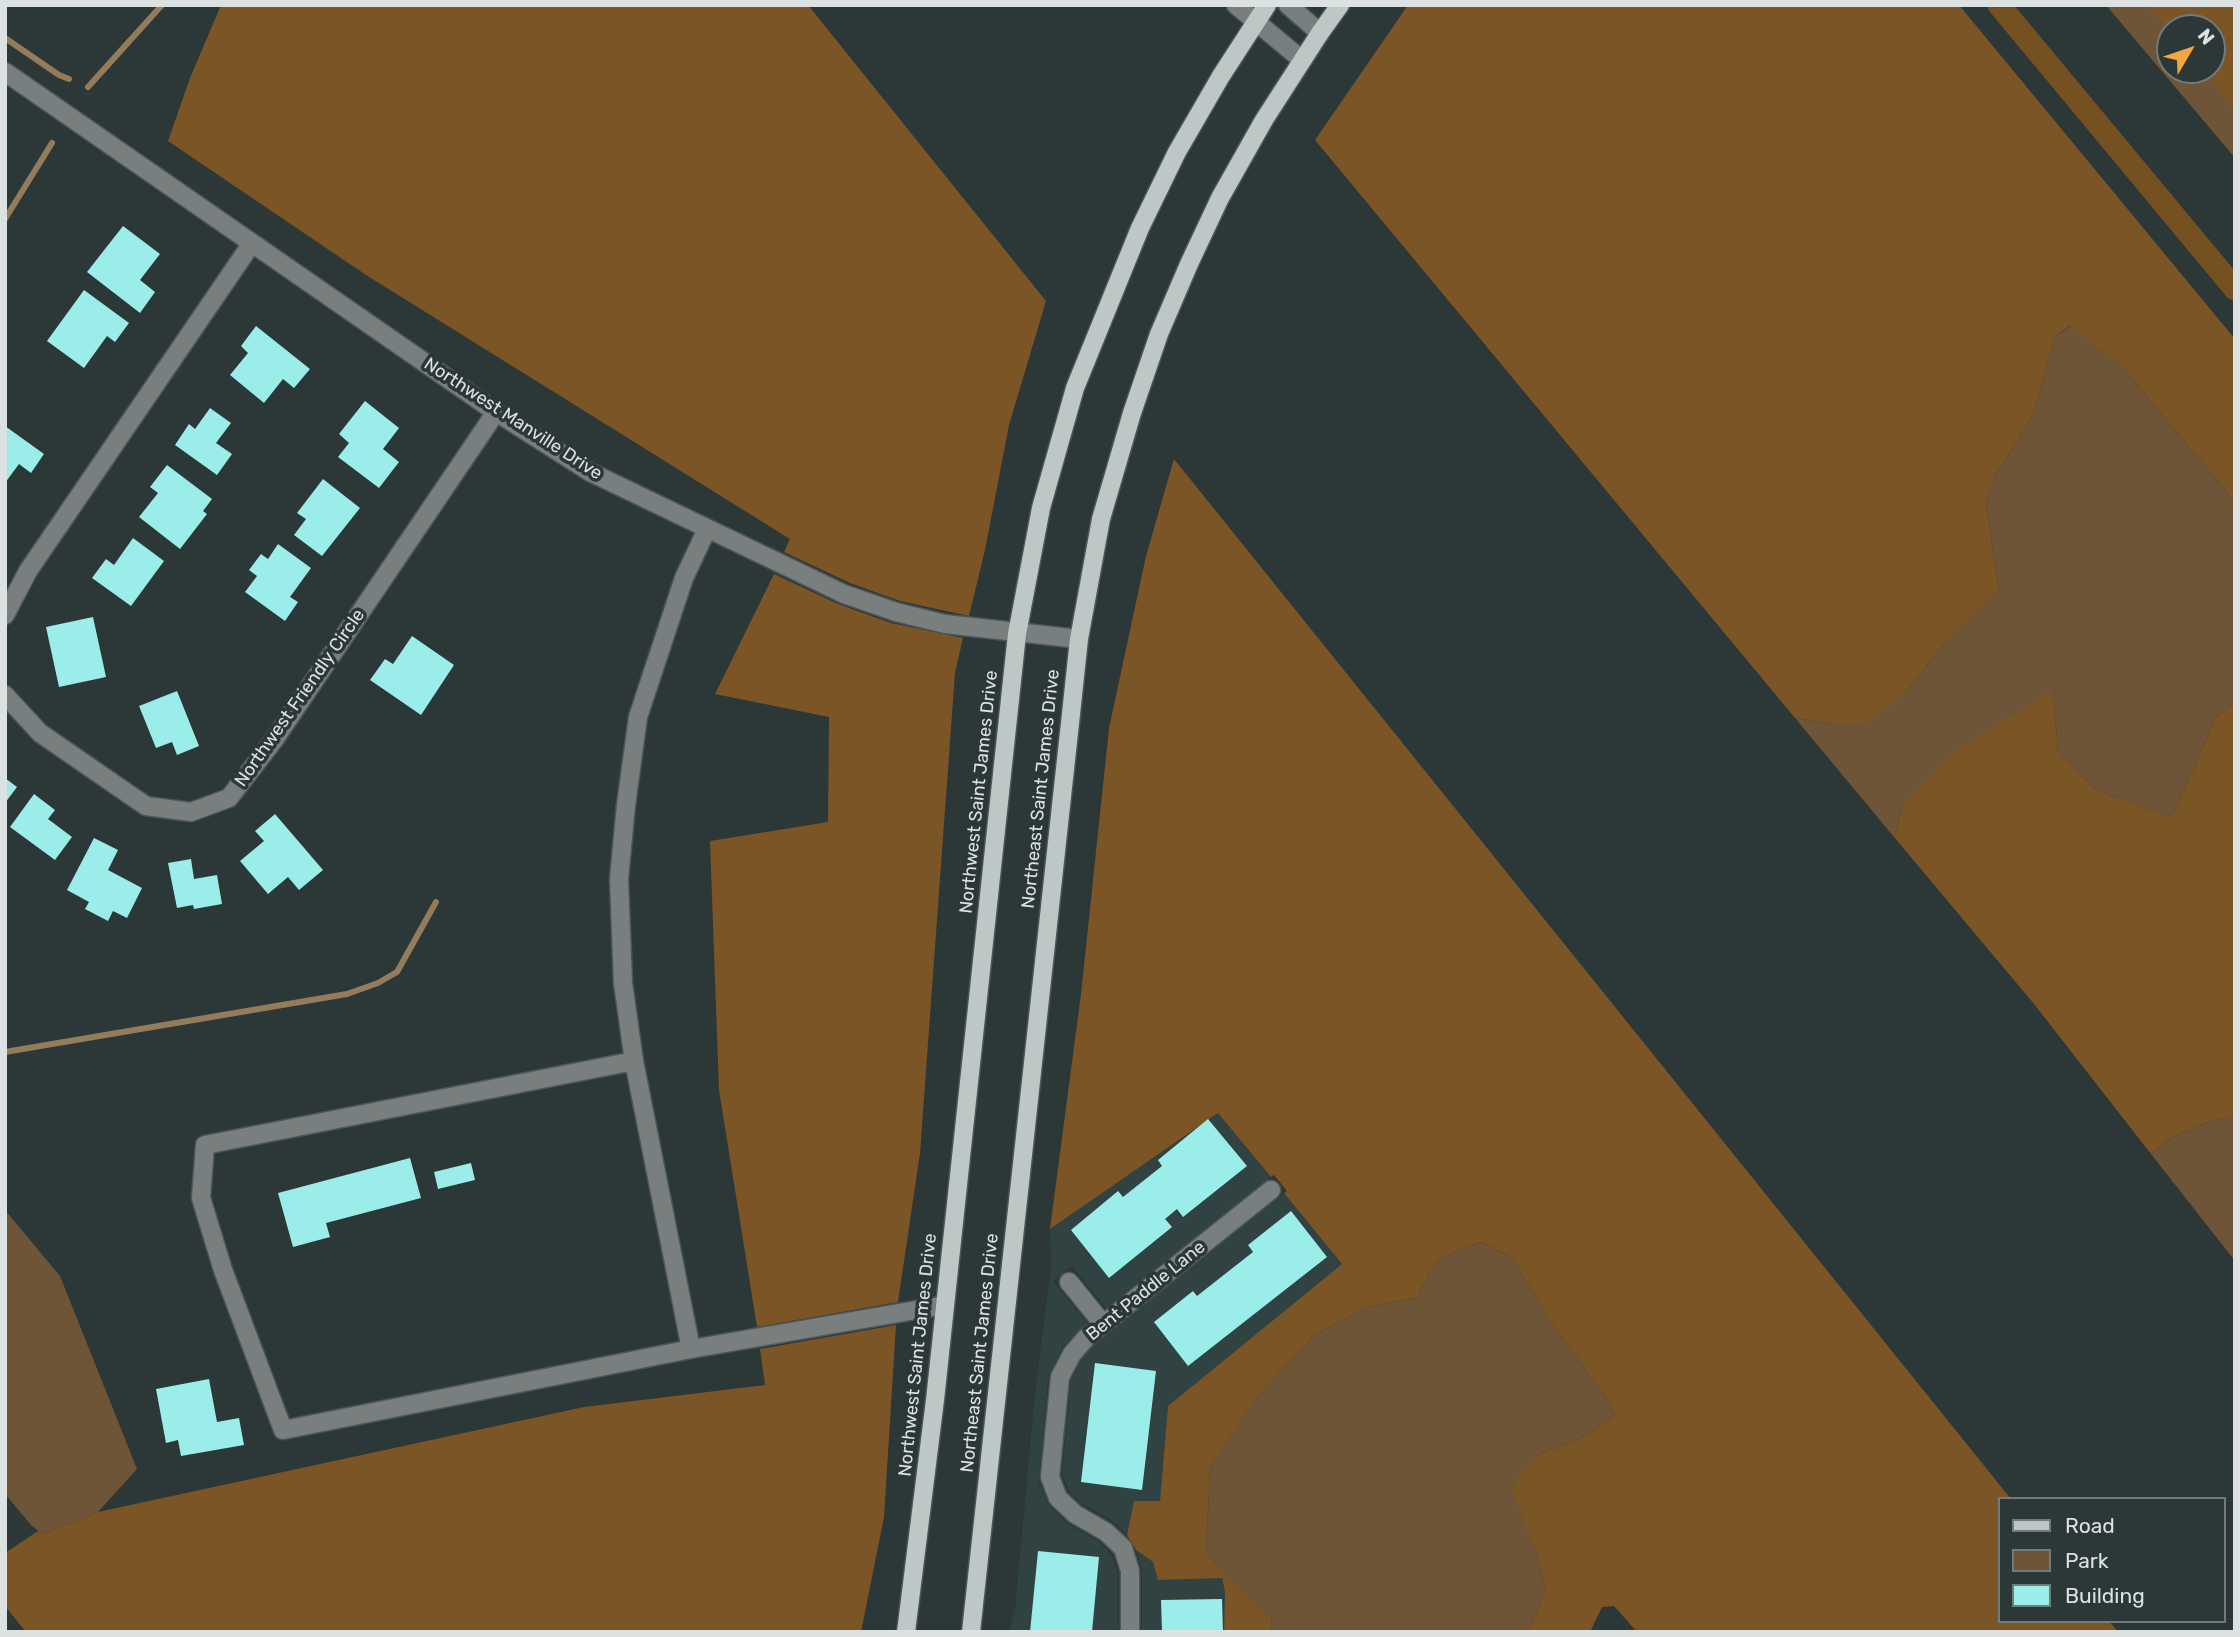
<!DOCTYPE html>
<html>
<head>
<meta charset="utf-8">
<style>
  body { margin:0 }
  #map { position:relative; width:2240px; height:1637px; overflow:hidden; background:#2c3737; font-family:Rubik,sans-serif }
  canvas { display:block }
  .frame { position:absolute; inset:0; border:7px solid #dbe2e1; pointer-events:none }
  .legend { position:absolute; left:1998px; top:1497px; width:228px; height:126px; box-sizing:border-box; background:#2c3737; border:2px solid #727b7b; margin:0; padding:9px 12px; list-style:none; font-size:21px; color:#dbe2e1 }
  .legend li { display:flex; align-items:center; gap:14px; height:35px }
  .legend b { width:35px; border:2px solid #727b7b }
  .north { position:absolute; left:2156px; top:14px; width:70px; height:70px; box-sizing:border-box; background:#2c3737; border:2px solid #727b7b; border-radius:50%; rotate:51deg; font-size:19px; font-weight:700; line-height:28px; text-align:center; color:#dbe2e1 }
  .north::after { content:''; display:block; margin:auto; width:24px; height:32px; background:#f2a541; clip-path:polygon(50% 0,100% 100%,50% 72%,0 100%) }
</style>
</head>
<body>
<div id="map">
<canvas width="2240" height="1637"></canvas>
<div class="frame"></div>
<ul class="legend">
<li><b style="height:9px;background:#bcc7c6"></b>Road</li>
<li><b style="height:19px;background:#6e5538"></b>Park</li>
<li><b style="height:19px;background:#9bede9"></b>Building</li>
</ul>
<div class="north">N</div>
</div>
<script>
const c = document.querySelector('canvas').getContext('2d');
c.lineJoin = 'round';
function paint(path, color) { c.fillStyle = color; c.fill(path, 'evenodd'); }
const shape = rows => new Path2D(rows.map(r => 'M' + r).join(''));
function stroke(path, color, width, dash) { c.strokeStyle = color; c.lineWidth = width; c.lineCap = dash ? 'butt' : 'round'; c.setLineDash(dash || []); c.stroke(path); }
function drawText(font, color, halo, rows, align = 'center') {
  c.font = font + ' Rubik,sans-serif'; c.lineWidth = 7; c.setLineDash([]); c.textBaseline = 'middle'; c.strokeStyle = halo; c.fillStyle = color; for (const [text, x, y, turn = 0] of rows) {
    c.save(); c.translate(x, y); c.rotate((+turn || 0) * Math.PI / 180); c.textAlign = isNaN(turn) ? turn : align; if (halo) c.strokeText(text, 0, 0); c.fillText(text, 0, 0); c.restore();
  }
}
const built = shape([
  [1218,1113,1271,1177,1106,1308,1072,1266,1053,1281,1087,1323,1063,1347,1048,1377,1039,1482,1050,1507,1068,1524,1098,1541,1112,1555,1118,1574,1118,1632,1009,1632,1015,1609,1035,1392,1051,1266,1050,1229],
  [1284,1193,1342,1264,1168,1406,1160,1502,1134,1501,1127,1535,1113,1521,1082,1504,1069,1491,1062,1474,1071,1380,1081,1360,1094,1345],
  [1136,1550,1153,1562,1159,1580,1222,1577,1225,1592,1224,1632,1142,1632,1142,1570]
]);
const green = shape([
  [2106,5,2235,5,2235,158],
  [2170,28,2212,28,2212,70,2170,70],
  [2071,326,2122,367,2235,502,2235,701,2215,719,2172,817,2096,790,2058,753,2053,690,1903,806,1894,837,1795,718,1833,724,1903,696,1938,651,1999,591,1986,502,1995,477,2034,413,2055,336],
  [2235,1117,2235,1261,2151,1154,2169,1139,2213,1120],
  [5,1210,60,1276,137,1469,98,1512,42,1534,31,1525,5,1494],
  [1481,1242,1512,1258,1557,1331,1605,1396,1615,1415,1583,1437,1536,1456,1533,1544,1546,1588,1528,1632,1270,1632,1272,1618,1206,1553,1210,1468,1255,1400,1313,1336,1366,1307,1417,1298,1437,1260]
]);
const forest = shape([
  [221,5,808,5,1046,301,1009,425,985,550,969,616,900,601,850,583,784,552,790,539,366,275,168,141,190,78],
  [1408,5,1959,5,2235,339,2235,502,2122,367,2070,326,2055,336,2034,413,1995,477,1986,502,1999,591,1938,651,1903,696,1865,723,1833,724,1795,718,1315,140],
  [2148,5,2235,5,2235,110,2202,70,2212,70,2212,28,2170,28,2170,31],
  [1174,459,2011,1499,2000,1499,2000,1621,2109,1621,2118,1632,1637,1632,1614,1606,1602,1607,1590,1632,1528,1632,1546,1588,1533,1544,1512,1489,1536,1456,1583,1437,1615,1415,1605,1396,1557,1331,1512,1258,1481,1242,1437,1260,1417,1298,1366,1307,1313,1336,1255,1400,1210,1468,1206,1553,1272,1618,1270,1632,1224,1632,1225,1592,1222,1578,1158,1580,1153,1562,1136,1550,1127,1535,1134,1501,1160,1501,1168,1406,1342,1264,1284,1193,1287,1191,1274,1175,1271,1177,1218,1113,1050,1229,1081,994,1109,728,1146,556],
  [774,574,838,604,891,623,963,638,955,673,920,1153,898,1302,757,1327,719,1090,710,841,828,822,829,717,715,694],
  [2053,690,2058,753,2096,790,2172,817,2215,719,2235,701,2235,1117,2213,1120,2169,1139,2151,1154,2034,1004,1894,837,1903,806,1950,755],
  [896,1325,884,1517,861,1632,26,1632,5,1606,5,1553,38,1531,42,1534,98,1512,584,1407,765,1385,760,1349]
]);
const stream = shape([
  [5,38,59,75,69,79],
  [88,87,162,5],
  [5,219,52,143],
  [5,1052,347,994,378,983,397,972,436,902]
]);
const canal = shape([
  [1999,5,2235,289]
]);
const building = shape([
  [123,226,160,254,140,280,155,292,140,313,87,272],
  [84,290,129,323,115,342,107,336,84,368,47,341],
  [256,326,310,369,294,388,283,379,264,403,230,375,248,353,241,346],
  [365,401,399,428,383,449,399,462,379,488,338,457,349,443,339,434],
  [210,408,231,423,216,443,232,454,217,475,175,445,189,424,195,429],
  [5,426,44,454,31,473,19,464,5,483],
  [167,465,212,499,203,511,207,514,180,549,139,517,158,493,150,487],
  [323,479,360,508,322,556,294,535,306,519,297,513],
  [133,538,164,561,131,606,92,578,106,559,114,565],
  [278,544,311,568,290,597,298,602,285,621,245,592,257,576,249,570,261,554,268,559],
  [93,617,106,677,59,687,46,627],
  [412,636,454,665,421,715,370,680,385,659,393,664],
  [177,691,199,746,177,755,172,742,156,748,139,706],
  [5,778,17,787,5,803],
  [34,794,55,810,48,819,72,837,55,860,10,827],
  [275,814,323,870,299,890,288,877,268,894,240,861,264,841,255,831],
  [94,838,118,850,108,870,142,888,127,918,113,911,108,921,85,909,89,902,67,890],
  [191,859,194,879,217,875,222,904,194,909,193,905,177,908,168,863],
  [1208,1119,1247,1166,1183,1217,1177,1209,1165,1219,1172,1227,1109,1278,1071,1230,1118,1191,1123,1197,1162,1166,1158,1160],
  [410,1158,421,1198,326,1223,330,1237,293,1247,278,1193],
  [471,1163,475,1180,438,1189,434,1172],
  [1291,1211,1327,1257,1188,1366,1154,1322,1193,1291,1197,1296,1253,1252,1248,1245],
  [1095,1363,1156,1371,1142,1490,1081,1482],
  [209,1379,217,1422,239,1418,244,1445,181,1456,178,1440,166,1443,156,1389],
  [1038,1551,1099,1557,1092,1632,1030,1632],
  [1222,1599,1223,1632,1162,1632,1161,1600]
]);
const minor = shape([
  [1236,5,1302,60],
  [1288,5,1320,33],
  [5,72,496,412,590,472,844,594,896,612,945,624,1079,639],
  [5,615,28,571,252,243],
  [5,695,40,733,146,806,191,812,229,798,274,740,496,412],
  [634,1061,205,1145,201,1198,223,1270,283,1430,691,1349,945,1305],
  [1069,1282,1103,1324],
  [691,1349,634,1061,623,983,619,879,626,805,638,717,684,578,707,529],
  [1130,1632,1130,1571,1123,1548,1106,1532,1075,1514,1058,1498,1050,1477,1060,1377,1072,1354,1086,1338,1271,1190]
]);
const major = shape([
  [906,1632,935,1400,1017,634,1041,508,1075,388,1140,228,1177,152,1221,76,1267,5],
  [971,1632,1071,714,1079,639,1101,519,1132,413,1159,334,1189,264,1220,198,1264,120,1320,33,1340,5]
]);
const streetNames = [
  ["Northwest Manville Drive",513,419,33],
  ["Northwest Friendly Circle",300,698,-55],
  ["Northeast Saint James Drive",1041,789,-84],
  ["Northwest Saint James Drive",979,792,-84],
  ["Bent Paddle Lane",1146,1291,-39],
  ["Northeast Saint James Drive",980,1353,-84],
  ["Northwest Saint James Drive",918,1355,-84]
];
paint(built, '#304241');
paint(green, '#6e5538');
paint(forest, '#7b5526');
stroke(stream, '#947c5a', 6);
stroke(canal, '#755020', 23);
paint(building, '#9bede9');
stroke(minor, '#4c5656', 21);
stroke(major, '#4c5656', 21);
stroke(minor, '#797e7e', 18);
stroke(major, '#bcc7c6', 18);
drawText('18px', '#dbe2e1', '#2c3737', streetNames);
</script>
</body>
</html>
